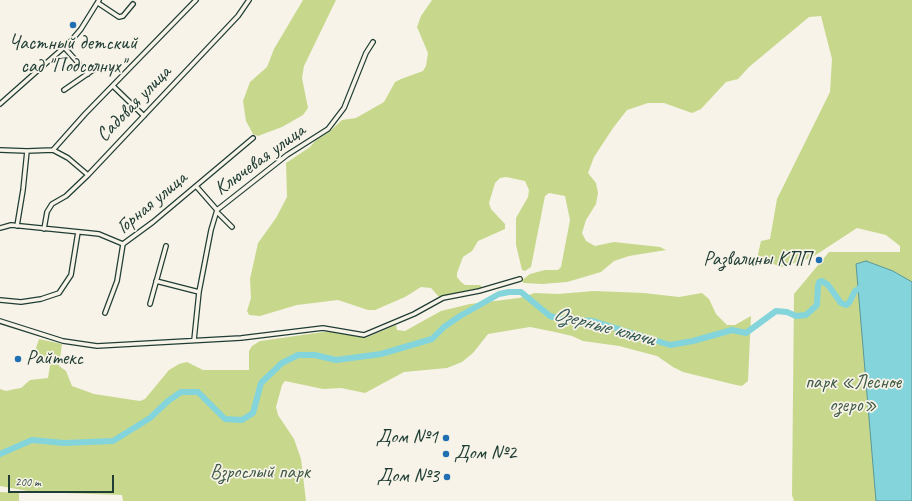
<!DOCTYPE html>
<html>
<head>
<meta charset="utf-8">
<style>
  body { margin:0 }
  #map { position:relative; width:912px; height:501px; overflow:hidden; background:#f7f3e8; font-family:Caveat,sans-serif }
  canvas { display:block }
  .scale { position:absolute; left:8px; top:475px; width:106px; height:18px; box-sizing:border-box; border:2px solid #1f3d34; border-top:0; padding-left:5px; font-size:12px; line-height:14px; white-space:nowrap; color:#1f3d34; -webkit-text-stroke:3px #f7f3e8; paint-order:stroke }
</style>
</head>
<body>
<div id="map">
<canvas width="912" height="501"></canvas>
<div class="scale">200 m</div>
</div>
<script>
const c = document.querySelector('canvas').getContext('2d');
c.lineJoin = 'round';
function paint(path, color) { c.fillStyle = color; c.fill(path, 'evenodd'); }
const shape = rows => new Path2D(rows.map(r => 'M' + r).join(''));
function stroke(path, color, width, dash) { c.strokeStyle = color; c.lineWidth = width; c.lineCap = dash ? 'butt' : 'round'; c.setLineDash(dash || []); c.stroke(path); }
function drawText(font, color, halo, rows, align = 'center') {
  c.font = font + ' Caveat,sans-serif'; c.lineWidth = 3.5; c.setLineDash([]); c.textBaseline = 'middle'; c.strokeStyle = halo; c.fillStyle = color; for (const [text, x, y, turn = 0] of rows) {
    c.save(); c.translate(x, y); c.rotate((+turn || 0) * Math.PI / 180); c.textAlign = isNaN(turn) ? turn : align; if (halo) c.strokeText(text, 0, 0); c.fillText(text, 0, 0); c.restore();
  }
}
const green = shape([
  [303,0,336,0,304,66,302,78,308,108,303,115,282,127,258,136,253,134,246,121,243,101,250,82,267,67,274,49],
  [432,0,912,0,912,501,794,501,792,495,794,294,829,252,900,252,900,246,886,235,857,228,811,258,781,267,766,261,756,263,761,241,770,239,777,199,830,92,832,59,821,16,809,17,749,67,738,79,726,82,701,109,692,113,664,103,648,103,627,110,613,128,594,157,588,173,596,183,598,193,596,204,586,220,582,233,586,241,595,246,614,242,660,247,666,250,629,256,614,261,601,272,567,282,542,284,524,283,521,281,530,274,545,270,558,270,561,267,570,220,565,196,549,193,545,196,531,267,525,271,522,270,516,245,516,218,528,197,529,190,525,181,506,177,500,178,495,183,489,203,491,209,505,224,505,229,478,241,472,251,463,257,457,273,457,277,461,282,465,285,480,285,483,288,482,289,446,295,440,298,431,288,421,287,405,297,375,310,368,310,338,300,297,305,260,316,249,315,247,311,251,298,250,279,258,243,276,218,287,197,286,163,310,147,315,141,329,132,342,120,356,118,384,102,395,82,401,79,423,71,426,66,428,53,417,27,421,16],
  [594,291,644,293,679,297,702,293,709,299,716,314,727,325,735,325,751,316,748,381,742,386,736,385,683,372,673,367,657,356,619,346,583,341,572,336,555,332,530,327,488,334,473,353,462,362,447,368,404,372,365,393,341,388,323,389,285,381,282,385,276,407,278,415,294,439,301,459,306,501,123,501,122,495,33,492,0,486,0,389,6,391,15,389,21,388,30,380,48,378,51,359,45,358,41,364,36,362,35,351,39,339,62,344,59,366,66,371,72,386,94,394,140,401,145,399,169,370,179,364,187,362,203,370,249,370,249,351,252,346,260,341,330,331,365,338,396,325,397,330,405,331,441,311,470,304,519,298,535,293,558,294],
  [0,492,19,493,19,501,0,501]
]);
const water = shape([
  [866,261,893,271,912,282,912,501,876,501,856,264,866,261]
]);
const river = shape([
  [0,454,32,440,64,443,113,441,150,418,168,401,181,392,198,392,225,419,242,420,253,413,261,383,282,363,298,355,315,355,336,360,381,354,432,339,444,327,460,316,499,294,509,292,521,292,550,316,561,319,593,321,670,345,693,341,732,330,746,333,776,311,787,312,796,316,806,315,817,305,818,286,819,282,822,281,828,285,841,303,846,305,849,303,855,291,863,286]
]);
const street = shape([
  [98,3,119,17,123,16,133,4],
  [64,47,88,74],
  [113,86,144,116],
  [64,90,96,68],
  [0,104,70,42,81,29,99,0],
  [0,150,27,151,53,150,85,114,196,0],
  [53,150,68,158,88,175],
  [196,186,217,210],
  [217,212,232,227],
  [17,226,23,190,27,151],
  [0,228,11,225,90,233,99,234,123,244],
  [44,229,47,212,52,204,66,196,88,175,238,16,249,0],
  [123,244,153,222,253,138],
  [156,281,199,292],
  [0,300,21,302,41,299,59,293,71,275,78,232],
  [150,304,166,246],
  [105,313,117,281,123,244],
  [0,321,63,341,97,346,241,338,323,328,364,335,414,314,443,298,479,291,520,279],
  [194,340,199,292,211,230,217,210,287,155,328,129,344,108,366,53,373,42]
]);
const markers = [
  [73,25,4,"#1f6fb2"],
  [819,260,4,"#1f6fb2"],
  [18,359,4,"#1f6fb2"],
  [446,438,4,"#1f6fb2"],
  [446,454,4,"#1f6fb2"],
  [447,477,4,"#1f6fb2"]
];
const poiNames = [
  ["Частный детский",73,44,"center"],
  ["сад \"Подсолнух\"",73,67,"center"],
  ["Развалины КПП",811,260],
  ["Райтекс",26,359,"left"],
  ["Дом №1",438,438],
  ["Дом №2",454,454,"left"],
  ["Дом №3",439,477]
];
const streetNames = [
  ["Садовая улица",134,104,-46],
  ["Ключевая улица",260,160,-36],
  ["Горная улица",152,203,-40]
];
const parkNames = [
  ["парк «Лесное",853,383],
  ["озеро»",853,406],
  ["Взрослый парк",260,473]
];
const waterNames = [
  ["Озерные ключи",604,327,15]
];
paint(green, '#c7d88d');
paint(water, '#83d4db');
stroke(water, '#5b9898', 1);
stroke(river, '#83d4db', 6);
stroke(street, '#1f3d34', 6);
stroke(street, '#f7f3e8', 3.5);
for (const [x, y, r, color] of markers) { const dot = new Path2D(); dot.arc(x, y, r, 0, 2 * Math.PI); c.fillStyle = color; c.fill(dot); stroke(dot, '#f7f3e8', 1.5); }
drawText('20px', '#1f3d34', '#f7f3e8', poiNames, 'right');
drawText('20px', '#1f3d34', '#f7f3e8', streetNames);
drawText('20px', '#415c46', '#f7f3e8', parkNames);
drawText('italic 21px', '#335b55', '#f7f3e8', waterNames);
</script>
</body>
</html>
